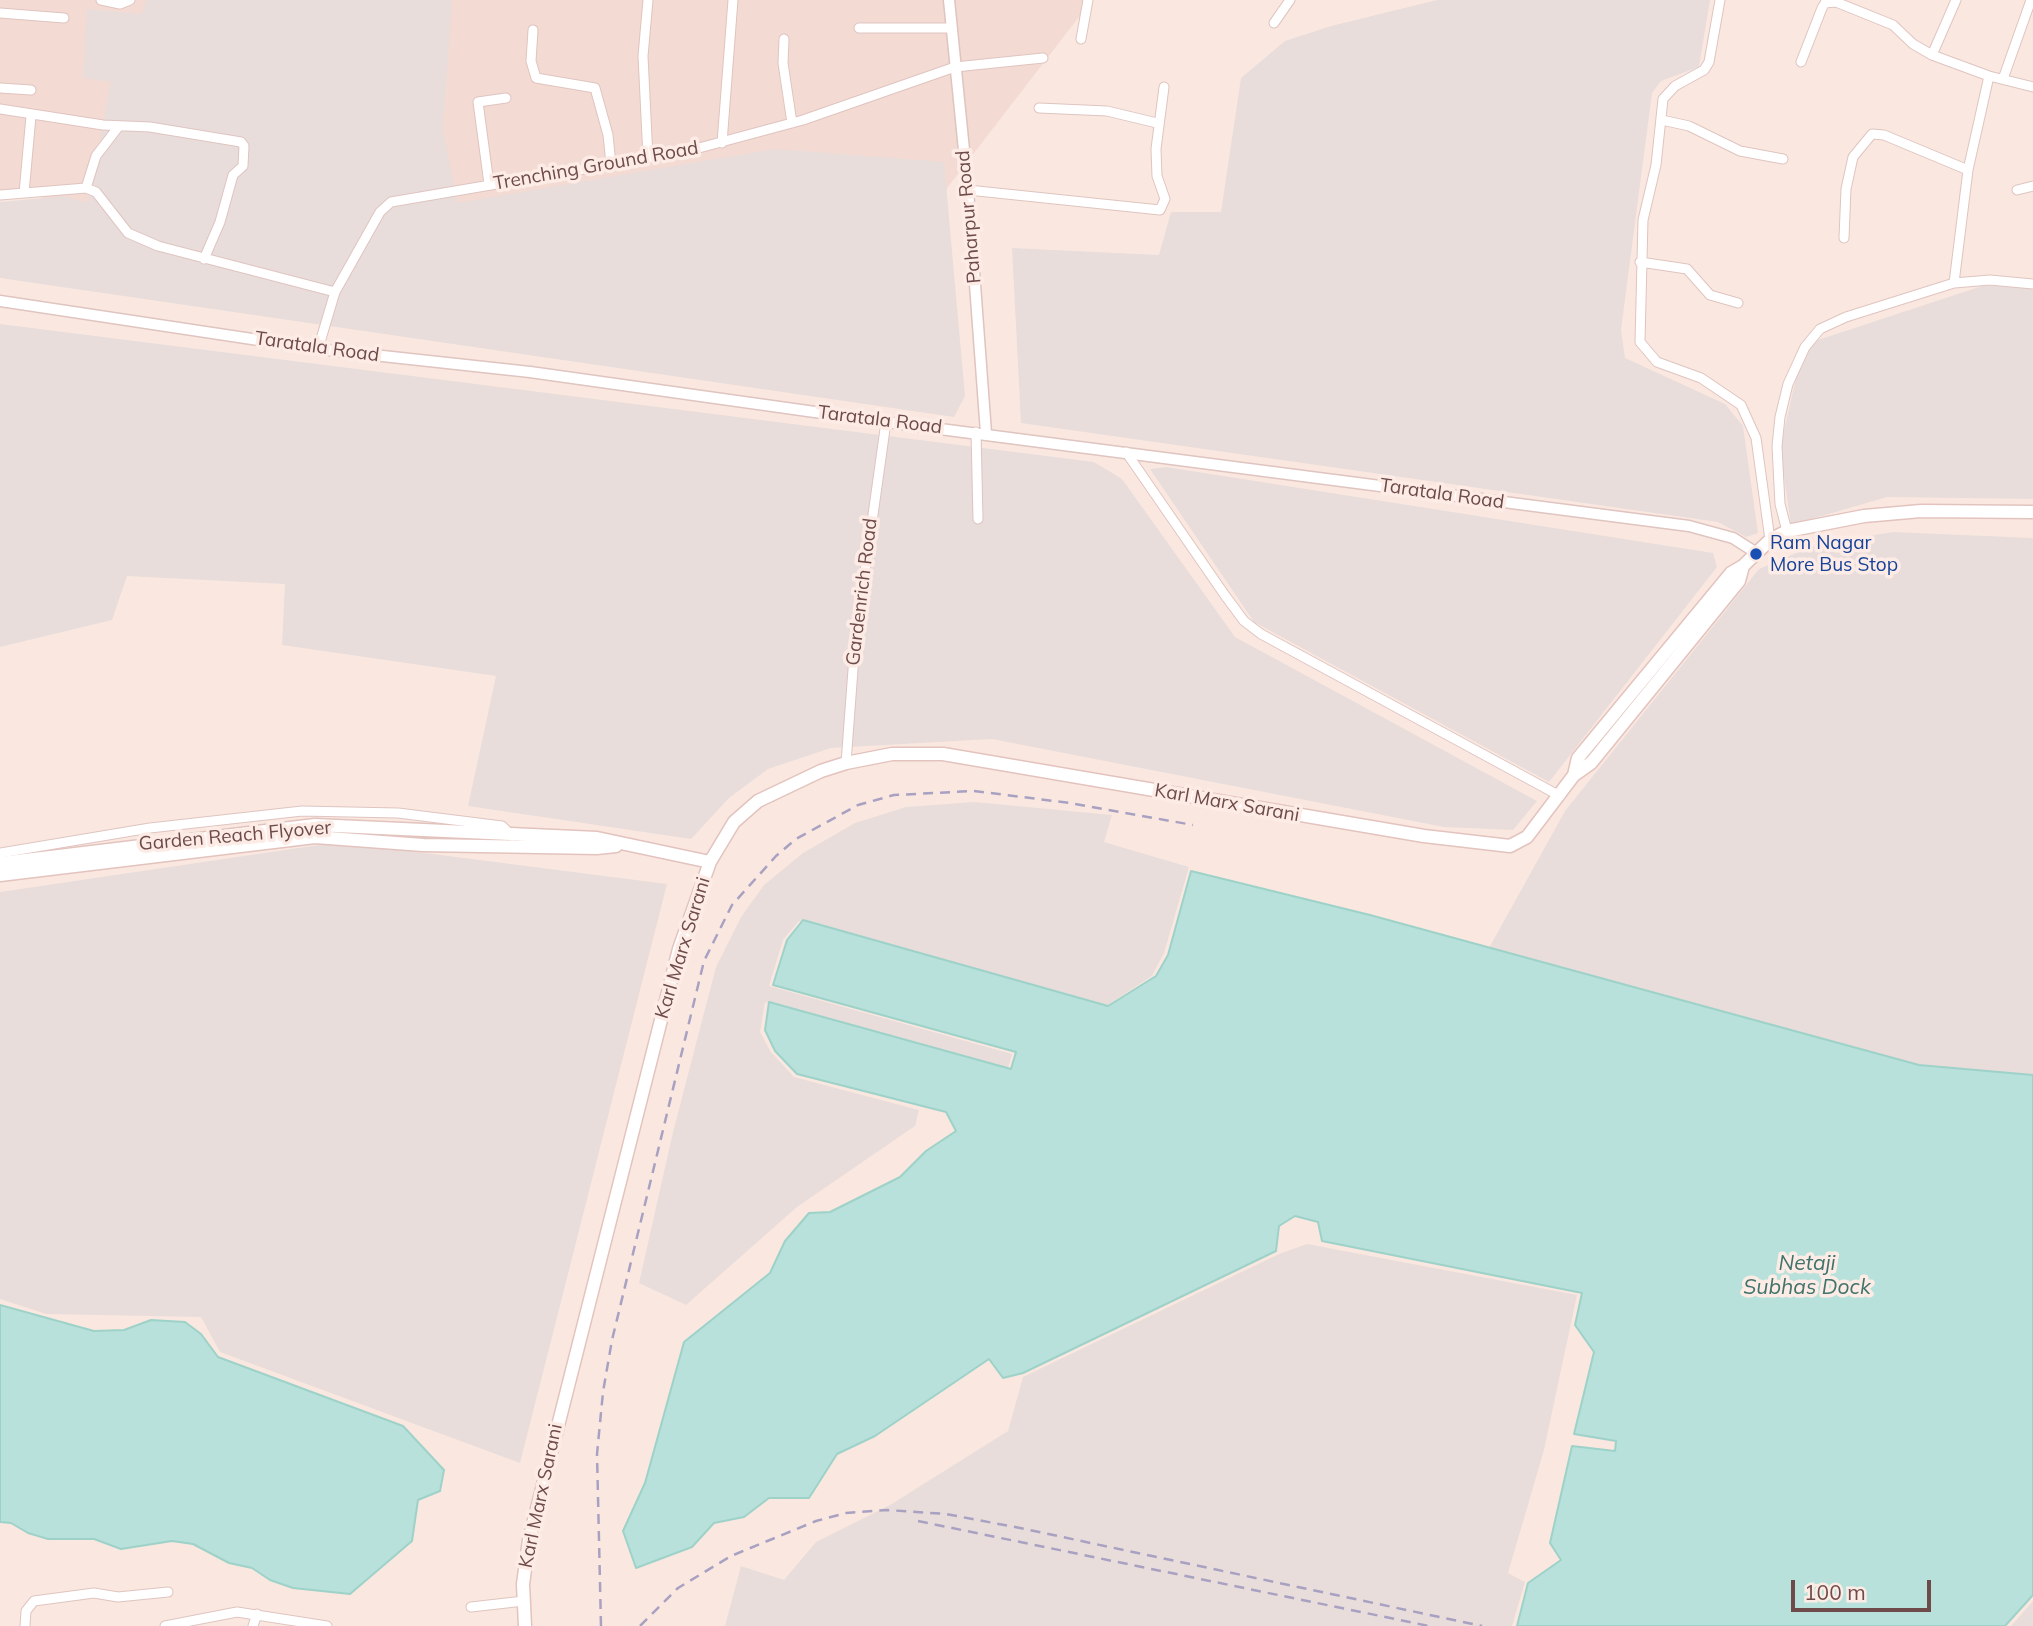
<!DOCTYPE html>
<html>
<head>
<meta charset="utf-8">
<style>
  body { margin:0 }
  #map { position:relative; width:2033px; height:1626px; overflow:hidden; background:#fae8e0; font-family:Mulish,sans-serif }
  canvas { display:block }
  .scale { position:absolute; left:1791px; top:1580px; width:140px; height:32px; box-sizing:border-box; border:4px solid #6e4b4a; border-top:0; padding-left:9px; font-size:21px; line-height:24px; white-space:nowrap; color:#6e4b4a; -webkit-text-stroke:5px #fdece6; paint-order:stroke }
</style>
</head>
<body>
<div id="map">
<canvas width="2033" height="1626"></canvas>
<div class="scale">100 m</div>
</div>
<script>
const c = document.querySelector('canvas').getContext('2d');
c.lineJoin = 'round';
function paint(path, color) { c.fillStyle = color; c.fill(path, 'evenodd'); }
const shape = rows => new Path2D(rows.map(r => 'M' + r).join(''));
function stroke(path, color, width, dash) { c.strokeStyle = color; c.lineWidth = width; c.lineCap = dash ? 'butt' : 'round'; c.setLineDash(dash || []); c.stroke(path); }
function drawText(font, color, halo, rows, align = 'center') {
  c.font = font + ' Mulish,sans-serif'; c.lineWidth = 7; c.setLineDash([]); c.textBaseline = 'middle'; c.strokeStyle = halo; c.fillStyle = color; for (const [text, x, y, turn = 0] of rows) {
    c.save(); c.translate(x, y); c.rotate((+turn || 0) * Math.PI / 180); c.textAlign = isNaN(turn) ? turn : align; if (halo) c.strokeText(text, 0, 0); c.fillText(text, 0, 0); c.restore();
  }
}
const residential = shape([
  [0,0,1092,0,944,192,181,230,23,193,0,192]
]);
const industrial = shape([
  [146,0,452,0,443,129,457,203,775,149,944,162,965,396,954,417,0,278,0,202,64,196,88,203,111,82,83,78,87,9,142,14],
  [1437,0,1710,0,1699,67,1661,81,1652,93,1621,330,1625,358,1725,404,1743,426,1758,533,1746,537,1718,522,1021,423,1012,248,1159,255,1171,212,1221,212,1241,78,1285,41,1331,26],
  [1982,286,2033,286,2033,499,1887,497,1791,525,1780,449,1800,360,1815,341],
  [0,324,1094,462,1122,479,1235,637,1537,801,1513,830,1444,827,992,739,831,748,768,769,729,798,691,839,468,806,496,676,282,645,285,584,127,576,112,620,0,647],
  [1166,467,1713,553,1717,567,1549,782,1254,622,1150,469],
  [1894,532,2033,538,2033,1075,1919,1065,1489,948,1565,811,1759,569,1820,543],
  [974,802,1112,815,1104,842,1189,867,1164,953,1152,976,1106,1006,799,921,783,940,769,986,1012,1054,1008,1068,765,1002,760,1032,771,1052,794,1077,919,1110,915,1126,797,1207,686,1305,639,1283,673,1132,716,967,741,917,764,885,803,853,855,823,906,807],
  [339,842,667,884,520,1463,220,1352,201,1317,46,1314,0,1299,0,892],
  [1307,1244,1577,1295,1544,1450,1508,1573,1525,1582,1512,1626,725,1626,741,1566,784,1580,816,1542,890,1505,1008,1431,1023,1377,1279,1254],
  [2033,1601,2033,1626,2011,1626]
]);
const water = shape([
  [1191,871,1370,915,1919,1065,2033,1075,2033,1595,2005,1626,1517,1626,1528,1583,1561,1560,1550,1543,1572,1446,1615,1451,1616,1441,1574,1434,1594,1352,1575,1325,1582,1293,1322,1241,1318,1222,1295,1216,1279,1226,1276,1251,1023,1373,1003,1378,989,1359,875,1436,837,1454,809,1498,769,1498,744,1517,714,1523,692,1547,636,1568,623,1531,645,1483,684,1342,770,1273,785,1241,809,1213,830,1212,900,1177,926,1151,956,1131,946,1112,797,1074,775,1051,765,1030,769,1002,1011,1069,1016,1052,773,985,787,940,803,920,1108,1006,1156,976,1168,955,1191,871],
  [0,1305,94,1331,124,1330,151,1320,185,1322,201,1334,218,1357,403,1426,444,1470,440,1491,418,1500,412,1541,350,1594,293,1588,270,1580,252,1568,229,1563,193,1544,172,1541,121,1549,94,1539,48,1539,28,1533,11,1523,0,1522,0,1305]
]);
const minor = shape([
  [101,0,120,4,130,0],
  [648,0,643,56,648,158],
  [1720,0,1709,62,1704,70,1675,86,1663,99,1656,165,1643,220,1640,342,1657,362,1701,378,1741,405,1756,438,1770,540],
  [0,13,64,18],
  [1274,23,1290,0],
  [859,28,952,28],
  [533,30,531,61,536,78,595,88,608,135,611,164],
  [784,39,783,63,792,123],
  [1081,39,1088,0],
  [1932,55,1956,0],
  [1801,62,1822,8,1825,3,1836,2,1893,25,1913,44,1932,55,1989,76,2033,87],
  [2003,79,2031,0],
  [0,88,31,90],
  [1039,108,1107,111,1157,123],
  [0,109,103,125,150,127,241,142,244,146,243,166,233,175,220,222,204,259],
  [1662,120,1689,126,1740,151,1783,159],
  [722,143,733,0],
  [489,184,478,102,506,98],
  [86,188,96,156,119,126],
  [968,190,1160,210,1165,199,1157,176,1156,149,1164,87],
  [2017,190,2033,186],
  [24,193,31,116],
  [0,195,86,188,96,192,128,233,158,246,335,292],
  [1844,238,1846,189,1853,157,1872,134,1884,135,1968,170],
  [1640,262,1687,269,1710,295,1738,303],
  [1954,283,1968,170,1989,76],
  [318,349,335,292,380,212,391,202,684,152,803,120,955,67,1043,58],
  [976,432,978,519],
  [1126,452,1224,594,1244,621,1261,634,1560,796],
  [1787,531,1780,504,1777,446,1780,417,1788,384,1805,347,1820,329,1846,317,1954,283,1990,280,2033,284],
  [846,763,855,643,886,422],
  [0,853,150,828,302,811,398,813,502,826,512,836],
  [471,1607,524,1601],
  [25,1626,26,1611,34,1601,94,1593,118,1597,168,1592],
  [165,1626,237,1612,327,1626],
  [253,1626,257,1614]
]);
const tertiary = shape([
  [949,0,968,190,986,433],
  [0,301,318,349,530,372,886,422,1689,526,1733,538,1755,552]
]);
const secondary = shape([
  [1574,775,1591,763,1739,581,1743,566],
  [0,863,315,825,597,838,710,862],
  [0,875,315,837,423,845,597,848,616,846],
  [525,1626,523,1584,529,1540,679,949,710,862,734,822,758,801,821,771,846,763,892,754,943,754,1424,836,1510,846,1527,837,1574,775,1578,758,1731,573,1743,566,1770,540,1787,531,1864,516,1921,511,2033,512]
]);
const rail = shape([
  [918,1521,1429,1626],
  [601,1626,597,1454,603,1392,612,1340,704,961,732,905,776,856,796,839,858,805,894,795,974,791,1070,803,1193,825],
  [640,1626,678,1588,731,1556,816,1521,846,1513,887,1510,946,1514,1020,1528,1482,1626]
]);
const markers = [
  [1756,554,7,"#1a4fb4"]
];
const streetNames = [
  ["Trenching Ground Road",596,166,-10],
  ["Paharpur Road",969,217,-95],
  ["Taratala Road",317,347,8],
  ["Taratala Road",880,420,7],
  ["Taratala Road",1442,494,8],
  ["Gardenrich Road",862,592,-83],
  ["Karl Marx Sarani",1227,803,10],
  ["Garden Reach Flyover",235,836,-5],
  ["Karl Marx Sarani",683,948,-73],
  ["Karl Marx Sarani",541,1496,-78]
];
const transitNames = [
  ["Ram Nagar",1770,543],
  ["More Bus Stop",1770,565]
];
const waterNames = [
  ["Netaji",1807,1264],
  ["Subhas Dock",1807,1288]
];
paint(residential, '#f3dad2');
paint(industrial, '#e8dddb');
paint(water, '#b7e1da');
stroke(water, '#9ed2c9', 2);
stroke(minor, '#dfc4c0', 11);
stroke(tertiary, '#dfc4c0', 13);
stroke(secondary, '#e3c3be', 15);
stroke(minor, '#fff', 9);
stroke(tertiary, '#fff', 10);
stroke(secondary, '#fff', 12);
stroke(rail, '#a8a1c1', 2.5, [10, 7]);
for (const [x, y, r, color] of markers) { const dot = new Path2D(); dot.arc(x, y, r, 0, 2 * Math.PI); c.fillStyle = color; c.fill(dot); stroke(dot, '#fdece6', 2.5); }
drawText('19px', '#6e4b4a', '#fdece6', streetNames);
drawText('19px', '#164399', '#fdece6', transitNames, 'left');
drawText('italic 21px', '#40736b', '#fdece6', waterNames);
</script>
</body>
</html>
